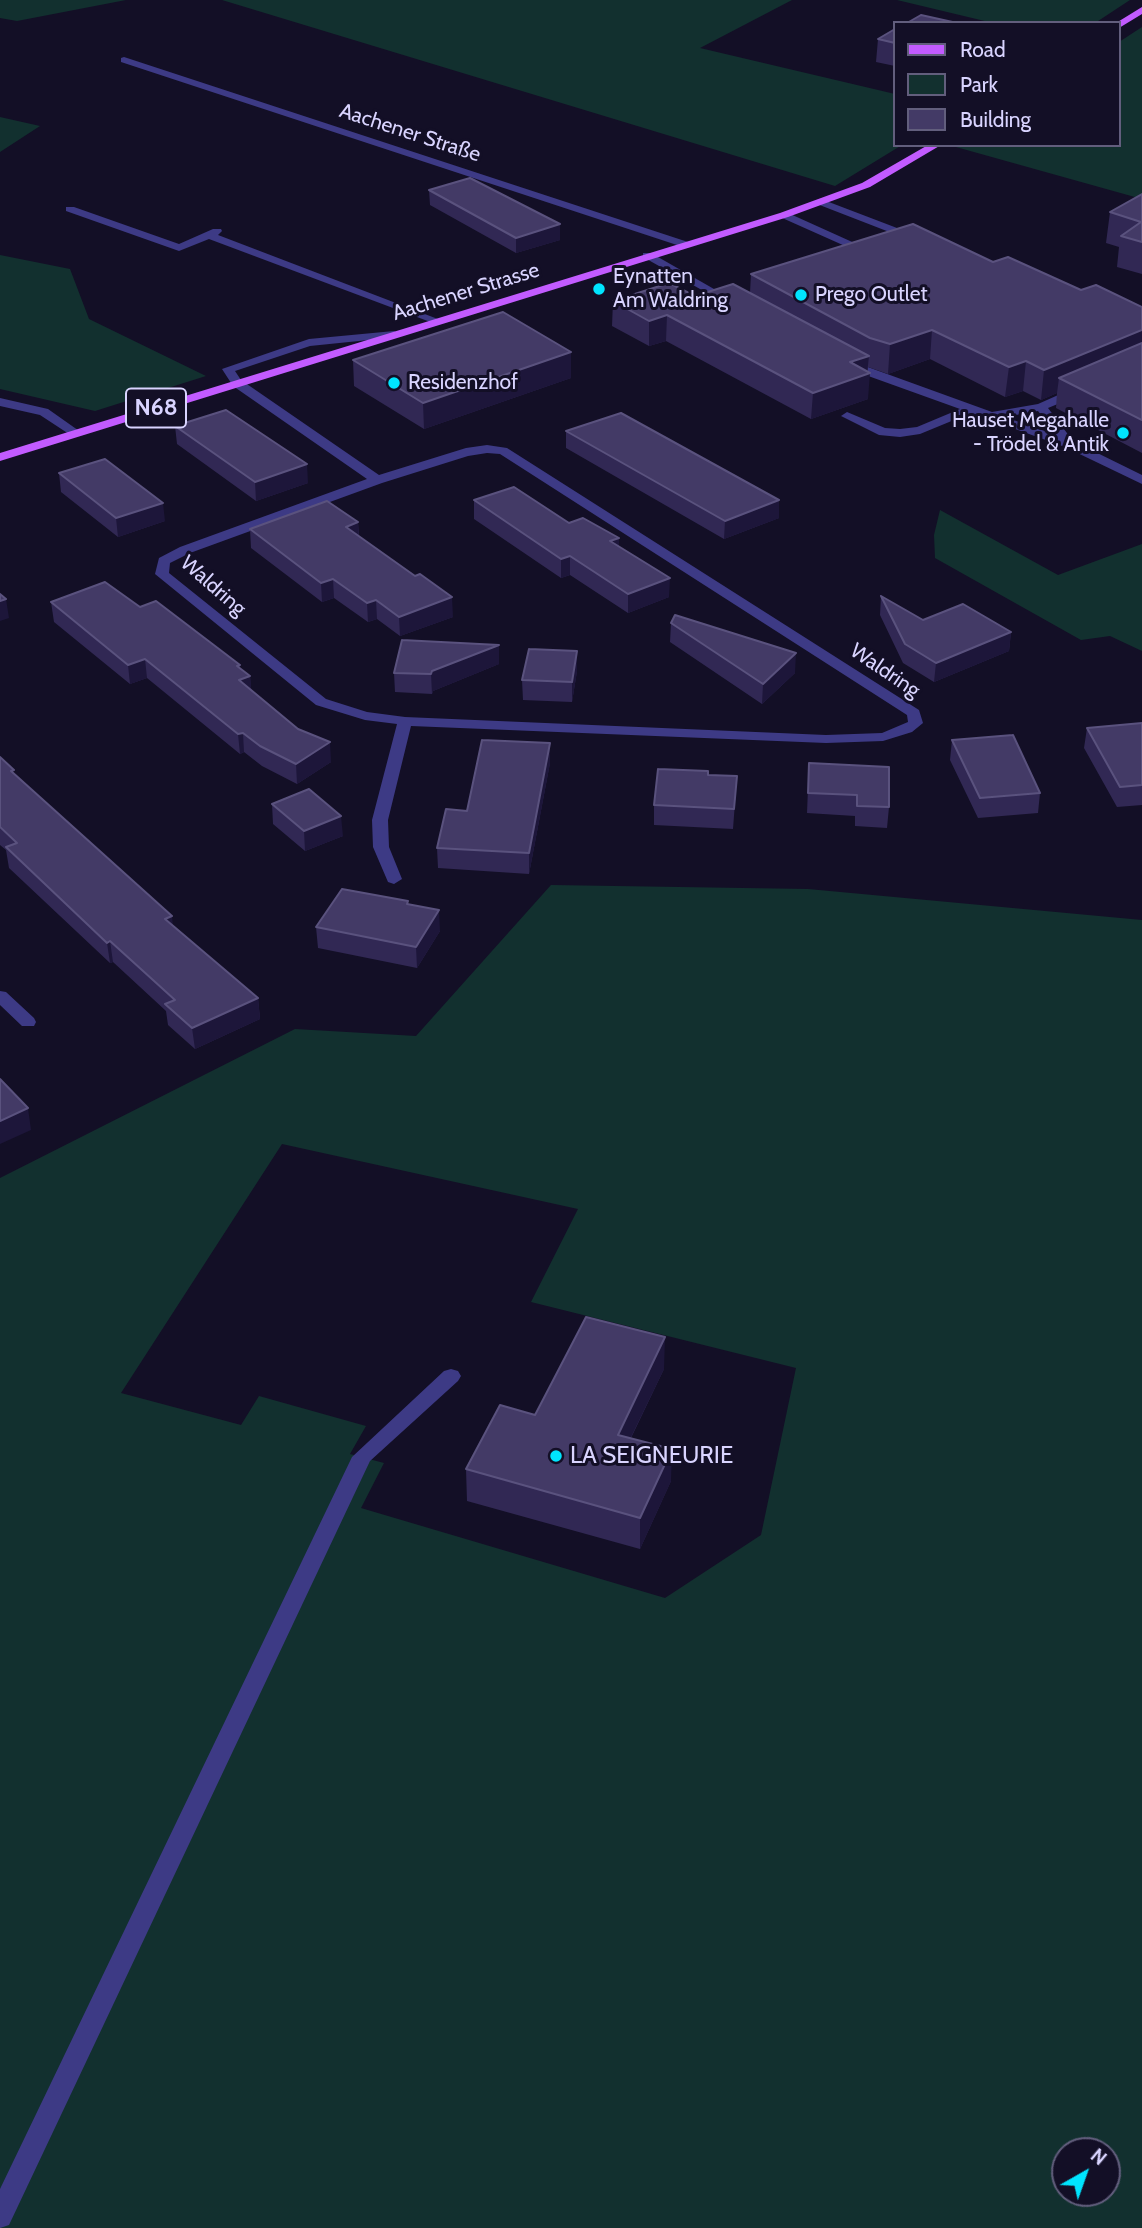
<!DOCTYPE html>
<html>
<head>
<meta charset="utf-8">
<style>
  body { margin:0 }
  #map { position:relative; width:1142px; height:2228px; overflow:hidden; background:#130f26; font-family:Cabin,sans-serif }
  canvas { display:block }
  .legend { position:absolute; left:893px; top:21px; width:228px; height:126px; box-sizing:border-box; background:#130f26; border:2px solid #625e7d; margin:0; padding:9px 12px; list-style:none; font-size:21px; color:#d9d4ff }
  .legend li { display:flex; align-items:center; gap:14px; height:35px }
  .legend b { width:35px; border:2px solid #625e7d }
  .north { position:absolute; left:1051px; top:2137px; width:70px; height:70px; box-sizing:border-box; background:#130f26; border:2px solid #625e7d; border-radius:50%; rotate:40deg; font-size:19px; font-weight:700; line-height:28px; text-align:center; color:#d9d4ff }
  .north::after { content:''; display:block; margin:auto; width:24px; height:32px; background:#00e5ff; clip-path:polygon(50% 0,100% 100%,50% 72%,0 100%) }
</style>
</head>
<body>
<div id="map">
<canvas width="1142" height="2228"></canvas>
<ul class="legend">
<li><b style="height:9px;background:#c25bff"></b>Road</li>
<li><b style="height:19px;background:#12302f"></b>Park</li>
<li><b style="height:19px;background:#433a66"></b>Building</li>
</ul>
<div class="north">N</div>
</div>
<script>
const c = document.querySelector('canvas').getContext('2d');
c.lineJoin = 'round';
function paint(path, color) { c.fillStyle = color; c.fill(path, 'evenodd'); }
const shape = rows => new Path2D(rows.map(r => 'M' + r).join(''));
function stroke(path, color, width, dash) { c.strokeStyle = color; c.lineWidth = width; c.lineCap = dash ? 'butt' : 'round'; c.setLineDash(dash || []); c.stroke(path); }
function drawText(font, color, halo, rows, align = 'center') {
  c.font = font + ' Cabin,sans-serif'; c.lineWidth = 6; c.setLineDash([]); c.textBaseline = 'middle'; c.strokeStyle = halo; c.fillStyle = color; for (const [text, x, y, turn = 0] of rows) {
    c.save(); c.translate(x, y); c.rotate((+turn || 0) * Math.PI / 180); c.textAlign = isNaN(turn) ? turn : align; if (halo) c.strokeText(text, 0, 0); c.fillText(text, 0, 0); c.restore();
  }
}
const green = shape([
  [0,0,126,0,17,21,0,18],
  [222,0,792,0,700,48,895,94,895,145,902,145,835,186],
  [897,0,1130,0,1095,23,993,23],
  [1142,27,1142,199,956,147,1119,145,1119,42],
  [0,117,40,126,0,152],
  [0,255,70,269,89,319,206,376,95,411,0,389],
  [940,510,1058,575,1142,544,1142,651,1110,636,1081,640,935,558,934,535],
  [551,885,808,889,1142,920,1142,2228,0,2228,0,1178,295,1029,416,1036],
  [282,1144,578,1209,531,1302,796,1368,761,1535,665,1598,361,1508,384,1463,350,1454,366,1426,259,1396,241,1425,121,1393],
  [1065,2151,1107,2151,1107,2193,1065,2193]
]);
const service = shape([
  [124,57,688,242,690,244,680,246,121,62,121,58,124,57],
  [821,199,918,236,920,238,910,240,817,204,817,200,821,199],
  [66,207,74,207,179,244,213,229,221,229,222,231,218,235,443,321,433,323,209,239,179,251,66,211,66,207],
  [780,213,788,213,870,250,854,254,854,250,780,217,780,213],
  [643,253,651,253,735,301,725,303,643,257,643,253],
  [394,331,398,333,398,337,310,346,235,371,243,383,237,387,233,386,222,369,309,339,394,331],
  [846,362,854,362,992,412,1038,404,1074,388,1082,388,1082,394,1048,408,1073,441,1142,475,1142,484,1065,447,971,413,920,434,900,437,879,435,841,416,847,412,885,428,900,429,917,427,960,409,846,368,846,362],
  [1038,411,1056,435,1005,417,1038,411],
  [451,1369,458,1371,461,1376,458,1381,370,1461,9,2225,0,2228,0,2189,352,1457,444,1371,451,1369]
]);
const minor = shape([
  [233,380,241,380,379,475,466,448,487,445,507,448,919,710,923,723,912,732,883,741,826,743,411,726,388,820,389,847,402,879,394,884,388,882,373,847,372,820,397,724,365,720,316,705,155,574,159,558,180,547,367,479,233,386,233,380],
  [487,453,500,454,907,715,908,722,882,733,826,735,405,717,367,712,326,699,169,573,170,563,190,553,382,483,468,456,487,453],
  [0,991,6,992,34,1018,36,1022,34,1026,22,1026,0,1005,0,991]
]);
const tertiary = shape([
  [0,398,48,409,82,433,72,436,40,415,0,406,0,398]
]);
const primary = shape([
  [1142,7,1142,14,1119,28,1119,23,1116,23,1142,7],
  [928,145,941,145,870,187,788,217,0,461,0,453,780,213,862,183,928,145]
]);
const wall = shape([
  [895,29,895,70,894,69,895,66,876,62,878,39],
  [429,190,560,224,560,240,516,253,430,205],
  [1142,194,1142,274,1117,267,1119,247,1106,243,1110,212],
  [993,262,1081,290,1142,307,1142,453,1056,408,1057,393,1041,400,1023,391,1005,397,930,359,888,374,868,367,868,399,811,419,666,341,649,346,612,326,613,301,750,293,751,274],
  [353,360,571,378,424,429,354,386],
  [175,426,308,483,256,501,177,444],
  [566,431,779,500,779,518,724,539,566,448],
  [59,473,165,521,118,537,61,492],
  [474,500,569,523,669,597,628,613,570,575,561,578,474,519],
  [358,522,359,536,453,617,400,636,377,619,368,622,334,598,322,602,251,548,250,529],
  [881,596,923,620,1011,632,1009,651,934,682,903,663,880,615],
  [51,602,140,607,240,665,240,668,250,676,251,690,331,762,297,784,262,766,244,752,240,754,147,678,130,684,54,622],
  [671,623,795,673,762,704,670,642],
  [577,651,577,671,572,702,523,700,522,680],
  [499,664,433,691,432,694,395,692,394,673],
  [1142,723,1142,805,1117,807,1084,748,1087,728],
  [952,740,1040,793,1038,813,978,818,950,760],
  [550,743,550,763,529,874,438,868,437,848,467,811],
  [0,757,14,773,173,925,258,998,260,1019,195,1049,168,1025,166,1011,113,962,110,963,9,868,6,850,0,845],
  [809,763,889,807,887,828,855,826,855,816,807,813],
  [708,775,737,776,733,829,654,825,654,805],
  [272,804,343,836,305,851,273,824],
  [408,901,408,904,440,931,417,968,318,948,316,927],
  [664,1369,631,1438,671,1481,640,1549,467,1501,466,1469,535,1415]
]);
const shadedWall = shape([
  [560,224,560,240,516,253,516,238],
  [667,315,666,341,649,346,649,321],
  [932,330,930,359,888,374,890,344],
  [1142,330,1142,358,1059,378,1057,393,1041,400,1044,370],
  [571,352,571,378,424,429,423,403],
  [869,356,867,374,870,373,868,399,811,419,813,393,850,362],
  [1026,361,1023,391,1005,397,1009,367],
  [307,464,308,483,256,501,255,482],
  [779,500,779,518,724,539,725,521],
  [163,503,165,521,118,537,116,518],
  [358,522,359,541,346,527],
  [619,538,619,557,610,541],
  [570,556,570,575,561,578,561,559],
  [670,578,669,597,628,613,628,594],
  [333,579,334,598,322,602,321,583],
  [452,597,453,617,400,636,399,617],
  [6,599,9,618,0,621,0,601],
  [376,600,377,619,368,622,367,603],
  [1011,632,1009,651,934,682,936,663],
  [499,645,499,664,433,691,432,694,431,674,432,671],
  [577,651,577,671,572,702,572,682],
  [796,653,795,673,762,704,763,684],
  [145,659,147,678,130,684,128,665],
  [240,665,241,679,250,676,252,696,240,700,237,666],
  [243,733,244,752,240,754,238,734],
  [330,742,331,762,297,784,296,764],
  [550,743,550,763,529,874,529,853],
  [341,816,343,836,305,851,304,831],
  [439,910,440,931,417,968,416,947],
  [172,916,174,937,165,919],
  [110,941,113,962,110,963,107,943],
  [258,998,260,1019,195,1049,192,1028],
  [28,1108,31,1130,0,1144,0,1121],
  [665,1337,664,1369,617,1466,618,1435],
  [672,1449,671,1481,640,1549,640,1518]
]);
const building = shape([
  [921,15,957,23,907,23,921,15],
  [895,29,895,43,878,39,895,29],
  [470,178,560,224,516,238,429,190,470,178],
  [1142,194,1142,242,1121,236,1141,222,1110,212,1142,194],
  [913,224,993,262,1008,257,1081,290,1096,285,1142,307,1142,330,1044,370,1026,361,1009,367,932,330,890,344,870,338,751,274,913,224],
  [669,283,695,296,733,284,869,356,850,362,870,373,813,393,667,315,649,321,613,301,669,283],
  [503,312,571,352,423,403,353,360,503,312],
  [1142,343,1142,420,1059,378,1142,343],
  [226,410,307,464,255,482,175,426,226,410],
  [621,413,779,500,725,521,566,431,621,413],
  [105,459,163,503,116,518,59,473,105,459],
  [514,487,569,523,583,518,619,538,610,541,670,578,628,594,570,556,561,559,474,500,514,487],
  [327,501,358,522,346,527,415,576,420,574,452,597,399,617,376,600,367,603,333,579,321,583,250,529,327,501],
  [105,582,140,607,156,601,240,665,237,666,250,676,239,680,298,729,330,742,296,764,260,746,243,733,238,734,145,659,128,665,51,602,105,582],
  [0,594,6,599,0,601,0,594],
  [881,596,923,620,963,604,1011,632,936,663,905,644,881,596],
  [675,615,796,653,763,684,671,623,675,615],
  [402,640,499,645,432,671,431,674,394,673,402,640],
  [529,649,577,651,572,682,522,680,529,649],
  [1142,723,1142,785,1120,787,1087,728,1142,723],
  [1013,735,1040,793,980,798,952,740,1013,735],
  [482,740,550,743,529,853,437,848,446,809,467,811,482,740],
  [0,757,14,770,11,771,172,916,165,919,258,998,192,1028,165,1004,175,1000,110,941,107,943,6,847,17,843,0,827,0,757],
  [809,763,889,767,889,807,857,806,857,795,808,793,809,763],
  [658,769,708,771,708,775,737,776,734,809,654,805,658,769],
  [309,789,341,816,304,831,272,804,309,789],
  [342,889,408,901,407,904,439,910,416,947,316,927,342,889],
  [0,1079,28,1108,0,1121,0,1079],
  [586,1317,665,1337,618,1435,672,1449,640,1518,466,1469,500,1405,535,1415,586,1317]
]);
const markers = [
  [599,289,7,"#00e5ff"],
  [801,295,7,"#00e5ff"],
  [394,383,7,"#00e5ff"],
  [1123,433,7,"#00e5ff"],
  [556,1456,7,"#00e5ff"]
];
const farStreetnames = [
  ["Aachener Straße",410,133,18],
  ["Aachener Strasse",466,292,-17],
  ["Waldring",213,586,41],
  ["Waldring",885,671,34]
];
const farPoinames = [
  ["Eynatten",613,277],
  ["Am Waldring",613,301],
  ["Prego Outlet",815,295],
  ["Residenzhof",408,383],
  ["Hauset Megahalle",1109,421,"right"],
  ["- Trödel & Antik",1109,445,"right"]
];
const shields = [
  [156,408,60]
];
const shieldNames = [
  ["N68",156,408]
];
const poiNames = [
  ["LA SEIGNEURIE",570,1456]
];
paint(green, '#12302f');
paint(service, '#3d3a85');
paint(minor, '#3d3a85');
paint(tertiary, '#3d3a85');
paint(primary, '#c25bff');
paint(wall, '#312854');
paint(shadedWall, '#1d163a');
paint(building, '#433a66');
stroke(building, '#5a527e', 2);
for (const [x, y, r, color] of markers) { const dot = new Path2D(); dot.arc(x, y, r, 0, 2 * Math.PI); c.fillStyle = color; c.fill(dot); stroke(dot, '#130f26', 2.5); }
drawText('21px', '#d9d4ff', '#130f26', farStreetnames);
drawText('21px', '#d9d4ff', '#130f26', farPoinames, 'left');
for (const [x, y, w] of shields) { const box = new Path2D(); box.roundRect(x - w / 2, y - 19.5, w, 39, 5); c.fillStyle = '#130f26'; c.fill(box); stroke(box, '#d9d4ff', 2); }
drawText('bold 23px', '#d9d4ff', null, shieldNames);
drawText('24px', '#d9d4ff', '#130f26', poiNames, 'left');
</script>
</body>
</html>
